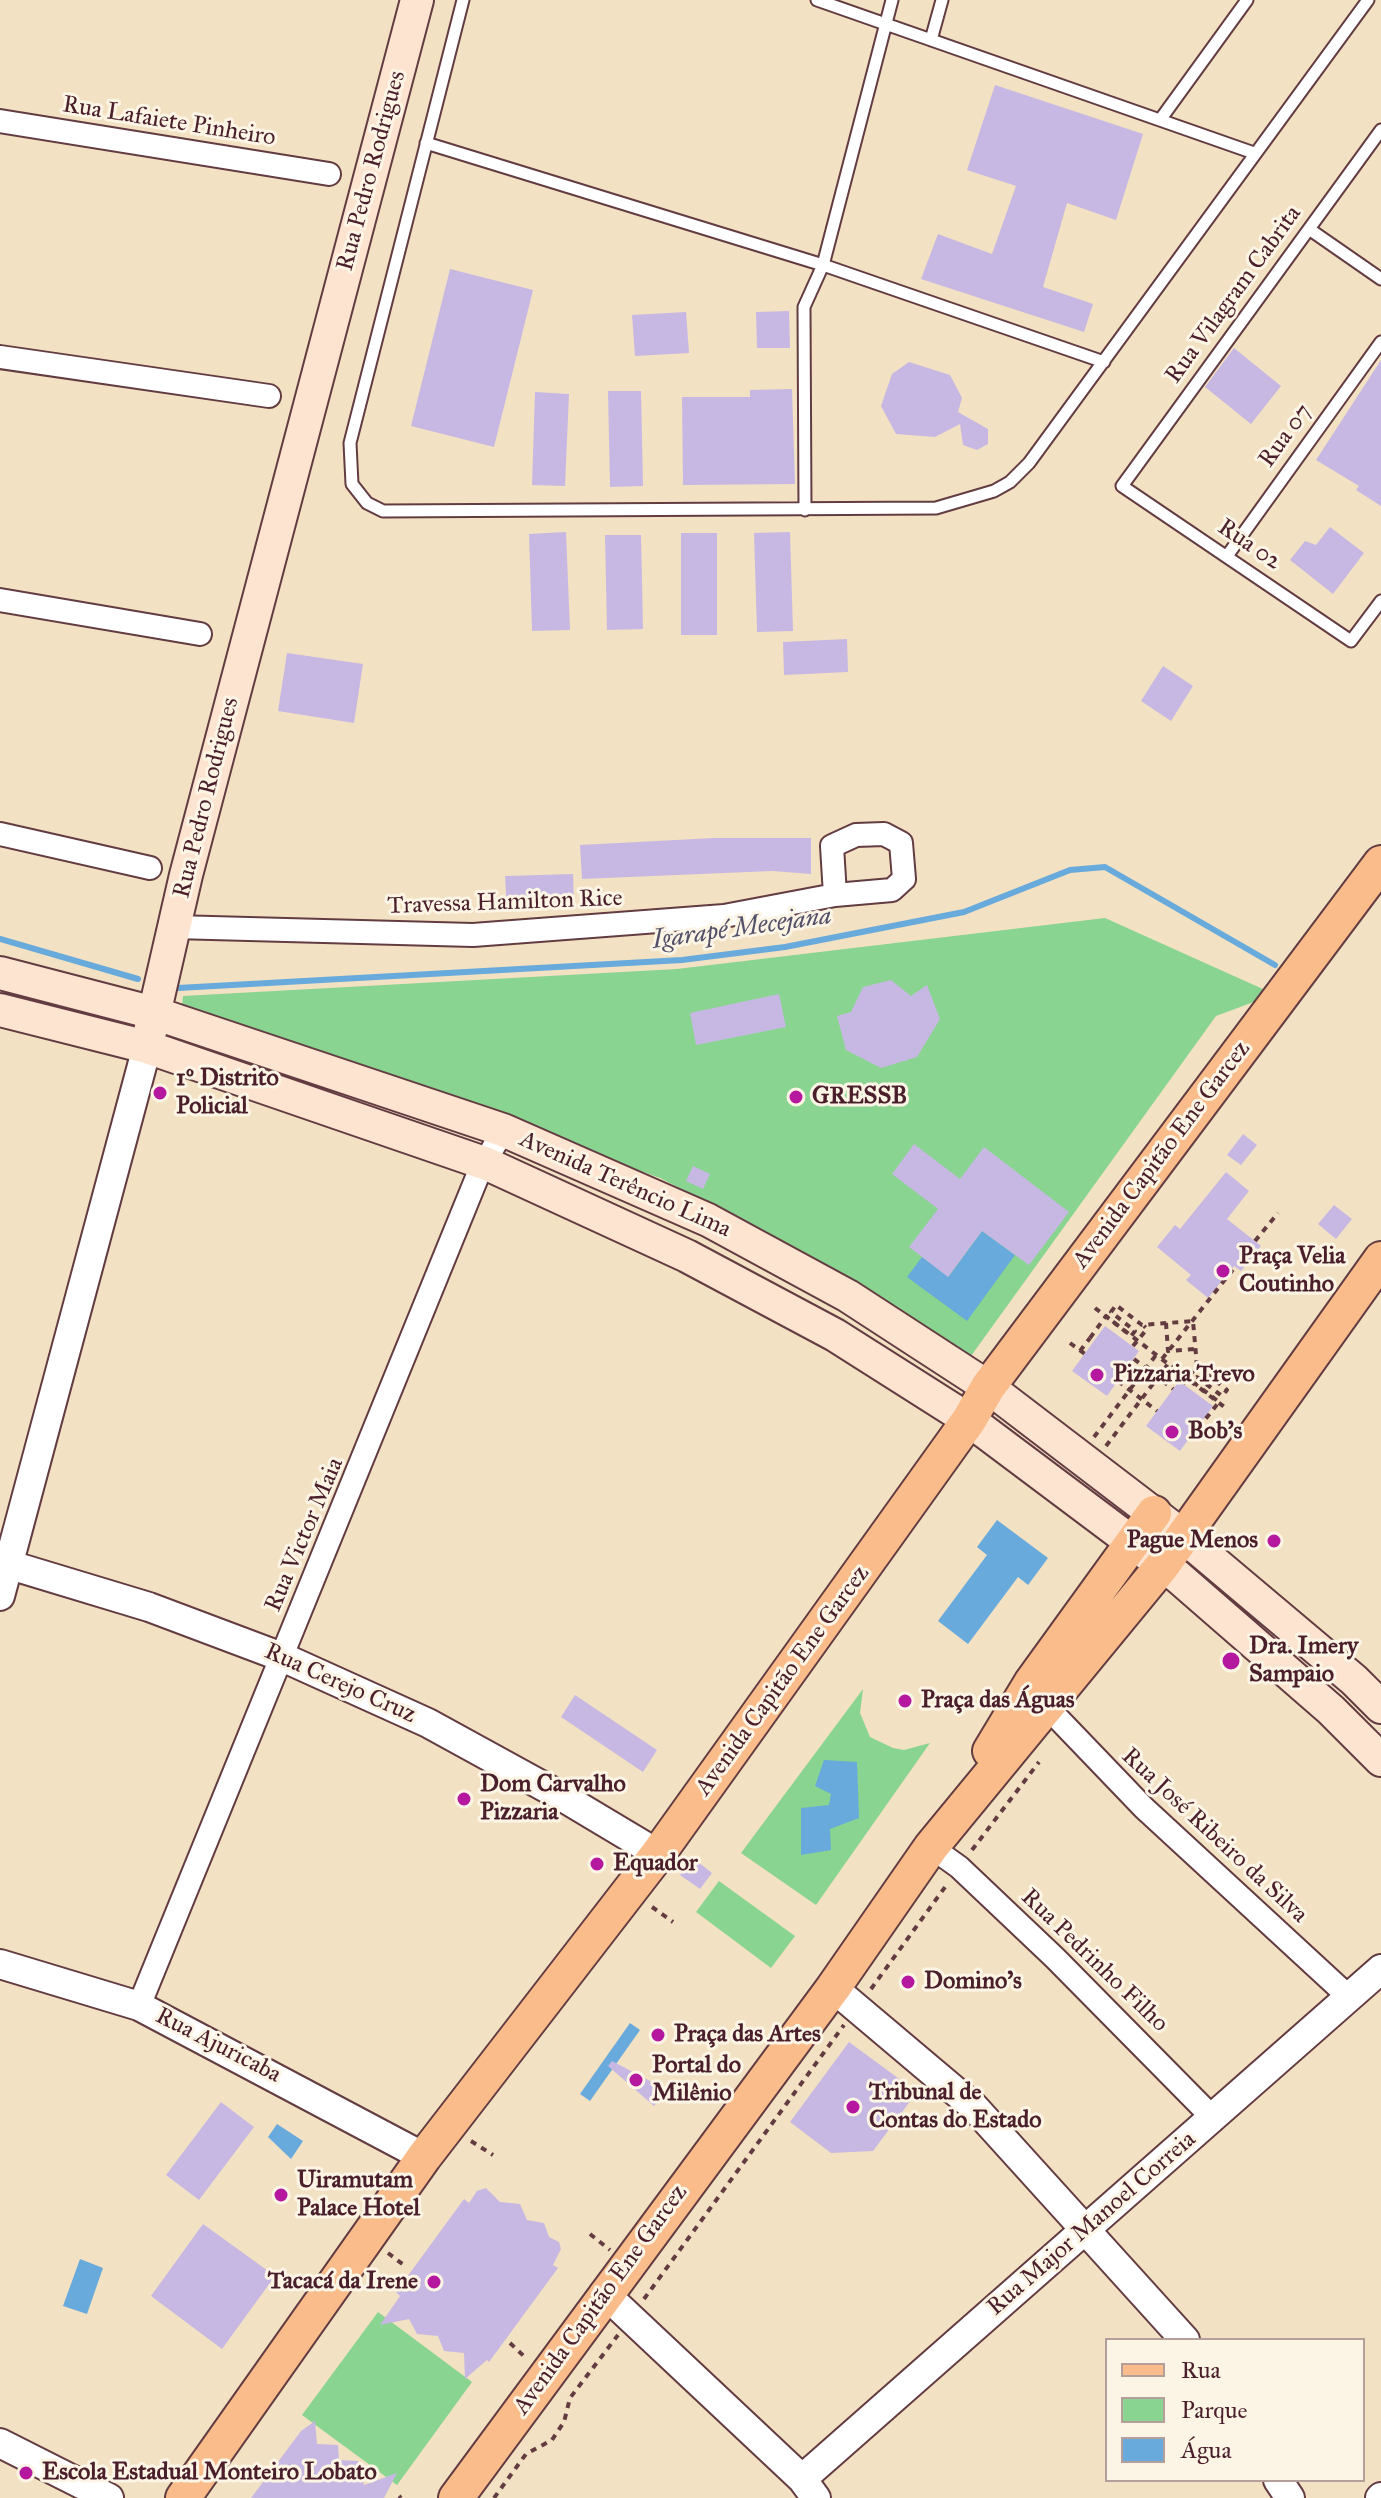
<!DOCTYPE html>
<html>
<head>
<meta charset="utf-8">
<style>
  body { margin:0 }
  #map { position:relative; width:1381px; height:2498px; overflow:hidden; background:#f3e1c3; font-family:"IM FELL Great Primer",serif }
  canvas { display:block }
  .legend { position:absolute; left:1105px; top:2338px; width:260px; height:144px; box-sizing:border-box; background:#fcf5e5; border:2px solid #b59f9b; margin:0; padding:10px 14px; list-style:none; font-size:24px; color:#4a1f2b }
  .legend li { display:flex; align-items:center; gap:16px; height:40px }
  .legend b { width:40px; border:2px solid #b59f9b }
</style>
</head>
<body>
<div id="map">
<canvas width="1381" height="2498"></canvas>
<ul class="legend">
<li><b style="height:10px;background:#f9bc8a"></b>Rua</li>
<li><b style="height:22px;background:#89d490"></b>Parque</li>
<li><b style="height:22px;background:#67aadb"></b>Água</li>
</ul>
</div>
<script>
const c = document.querySelector('canvas').getContext('2d');
c.lineJoin = 'round';
function paint(path, color) { c.fillStyle = color; c.fill(path, 'evenodd'); }
const shape = rows => new Path2D(rows.map(r => 'M' + r).join(''));
function stroke(path, color, width, dash) { c.strokeStyle = color; c.lineWidth = width; c.lineCap = dash ? 'butt' : 'round'; c.setLineDash(dash || []); c.stroke(path); }
function drawText(font, color, halo, rows, align = 'center') {
  c.font = font + ' "IM FELL Great Primer",serif'; c.lineWidth = 6; c.setLineDash([]); c.textBaseline = 'middle'; c.strokeStyle = halo; c.fillStyle = color; for (const [text, x, y, turn = 0] of rows) {
    c.save(); c.translate(x, y); c.rotate((+turn || 0) * Math.PI / 180); c.textAlign = isNaN(turn) ? turn : align; if (halo) c.strokeText(text, 0, 0); c.fillText(text, 0, 0); c.restore();
  }
}
const green = shape([
  [1105,918,1265,990,1259,1000,1216,1016,971,1356,802,1251,660,1178,182,1006,183,996,677,969],
  [863,1689,860,1713,870,1737,893,1748,904,1750,930,1743,816,1905,741,1853],
  [719,1881,795,1936,771,1968,696,1912],
  [378,2312,472,2382,397,2485,302,2415]
]);
const water = shape([
  [982,1231,1015,1255,967,1321,907,1277,922,1257,949,1276],
  [997,1520,1048,1558,1028,1585,1018,1577,968,1644,938,1621,987,1555,977,1547],
  [824,1760,857,1762,859,1818,830,1829,831,1850,801,1855,801,1808,829,1805,831,1794,815,1786],
  [630,2023,640,2030,590,2101,580,2094],
  [277,2124,303,2141,291,2159,268,2137],
  [80,2259,103,2268,87,2314,63,2306]
]);
const stream = shape([
  [0,939,138,979],
  [178,988,682,960,785,947,964,912,1070,870,1105,867,1275,965]
]);
const building = shape([
  [995,85,1143,134,1116,220,1067,203,1043,287,1093,304,1084,332,921,279,938,234,992,254,1016,186,967,170],
  [450,269,533,290,494,447,411,426],
  [789,311,790,348,757,348,756,312],
  [686,312,689,353,635,356,632,315],
  [1234,348,1281,386,1251,424,1205,387],
  [1381,360,1381,506,1356,490,1359,486,1316,460],
  [909,362,950,375,962,398,958,412,988,429,988,444,977,450,963,445,960,424,935,437,896,434,881,406,892,374],
  [792,389,795,484,683,485,682,397,750,397,750,390],
  [608,391,641,391,643,486,610,487],
  [535,392,569,394,565,486,532,485],
  [1330,527,1364,553,1333,594,1290,560,1305,541,1316,545],
  [566,532,570,630,532,631,529,534],
  [790,532,793,631,757,632,754,533],
  [681,533,717,533,717,635,681,635],
  [605,535,641,535,643,629,607,630],
  [847,639,848,672,784,675,783,642],
  [287,653,363,664,354,723,278,711],
  [1163,666,1193,686,1171,721,1141,701],
  [714,838,811,838,811,874,772,871,582,879,580,845],
  [573,874,574,908,507,911,505,876],
  [891,980,911,996,927,985,940,1019,917,1057,881,1068,846,1050,837,1016,851,1012,863,987],
  [779,994,786,1027,696,1045,690,1013],
  [1243,1134,1257,1145,1241,1165,1227,1155],
  [914,1144,960,1179,984,1147,1069,1212,1029,1265,982,1231,948,1277,909,1247,938,1209,892,1174],
  [693,1166,710,1174,703,1189,686,1181],
  [1226,1172,1249,1191,1227,1219,1261,1246,1241,1271,1234,1266,1208,1298,1186,1280,1191,1275,1157,1247,1175,1225,1180,1229],
  [1334,1205,1352,1219,1336,1239,1318,1224],
  [1105,1326,1139,1351,1107,1396,1072,1371],
  [1179,1381,1213,1406,1180,1451,1146,1426],
  [575,1695,657,1750,643,1772,561,1717],
  [693,1858,712,1873,700,1889,680,1875],
  [849,2042,917,2092,873,2151,831,2153,790,2122],
  [612,2061,667,2090,654,2106,608,2066],
  [221,2102,254,2127,199,2200,166,2175],
  [486,2188,500,2202,520,2204,527,2220,544,2223,549,2237,559,2242,561,2249,553,2265,558,2268,489,2362,487,2360,465,2379,464,2353,444,2351,438,2336,417,2334,409,2319,380,2325,400,2296,396,2292,464,2199,469,2203,477,2191],
  [203,2224,275,2276,222,2349,151,2296],
  [315,2421,317,2444,338,2445,339,2460,358,2461,364,2485,397,2473,384,2498,251,2498,301,2431]
]);
const path = shape([
  [1255,1241,1278,1213],
  [1095,1308,1227,1409],
  [1070,1343,1085,1354],
  [1080,1351,1090,1338],
  [1134,1359,1173,1389],
  [1162,1359,1235,1267],
  [1118,1381,1157,1411],
  [1196,1429,1206,1437],
  [1094,1437,1156,1355],
  [1106,1446,1168,1364],
  [972,1850,1039,1762],
  [652,1907,673,1922],
  [871,1989,948,1883],
  [471,2141,493,2155],
  [590,2234,610,2250],
  [388,2253,405,2266],
  [644,2299,844,2025],
  [510,2343,527,2359],
  [399,2496,401,2498],
  [494,2498,526,2454,552,2440,564,2422,570,2398,618,2335]
]);
const service = shape([
  [463,0,350,443,352,484,367,503,383,511,936,508,994,491,1010,482,1029,463,1368,0],
  [817,0,1254,153],
  [931,40,942,0],
  [1160,120,1247,0],
  [1381,130,1122,486,1351,641,1381,601],
  [426,143,823,265,1104,362],
  [1309,229,1381,279],
  [805,510,804,307,823,265,892,0],
  [1227,556,1381,342]
]);
const minor = shape([
  [0,121,329,174],
  [0,357,269,396],
  [0,600,200,634],
  [0,834,150,868],
  [174,927,473,935,724,916,835,895,892,890,904,879,901,843,884,834,856,835,832,846,835,895],
  [1048,1708,1144,1808,1349,1997],
  [931,1847,959,1867,1055,1958,1213,2118],
  [139,2006,478,1175,503,1130]
]);
const tertiary = shape([
  [0,1562,149,1607,282,1657,428,1723,561,1796,658,1854],
  [0,1596,147,1047],
  [0,1964,139,2006,424,2157],
  [833,1988,974,2107,1185,2340],
  [604,2293,802,2479,816,2498],
  [0,2443,109,2498],
  [802,2479,1381,1969],
  [1278,2480,1290,2498],
  [1380,2498,1381,2497]
]);
const secondary = shape([
  [0,973,154,1013,503,1130,708,1220,848,1296,988,1387,1183,1536,1354,1680,1381,1707],
  [0,1010,147,1047,487,1164,687,1256,835,1335,969,1420,1177,1576,1331,1710,1381,1760],
  [150,1032,186,875,417,0]
]);
const primary = shape([
  [990,1751,1031,1683,1154,1513],
  [183,2498,424,2157,658,1854,969,1420,988,1387,1381,863],
  [456,2498,833,1988,931,1847,1162,1566,1381,1259]
]);
const pathBridge = shape([
  [1166,1323,1168,1351,1195,1349],
  [1090,1338,1106,1316,1131,1336,1135,1331,1111,1312,1116,1305,1142,1325,1193,1321,1197,1366,1183,1384],
  [1133,1346,1147,1329,1144,1326],
  [1197,1366,1227,1390,1222,1396,1197,1377,1193,1382,1219,1402,1200,1426]
]);
const markers = [
  [160,1093,8,"#b5179e"],
  [796,1097,8,"#b5179e"],
  [1223,1271,8,"#b5179e"],
  [1097,1375,8,"#b5179e"],
  [1172,1432,8,"#b5179e"],
  [1274,1541,8,"#b5179e"],
  [1231,1661,10,"#b5179e"],
  [905,1701,8,"#b5179e"],
  [464,1799,8,"#b5179e"],
  [597,1864,8,"#b5179e"],
  [908,1982,8,"#b5179e"],
  [658,2035,8,"#b5179e"],
  [636,2080,8,"#b5179e"],
  [853,2107,8,"#b5179e"],
  [281,2195,8,"#b5179e"],
  [434,2282,8,"#b5179e"],
  [26,2473,8,"#b5179e"]
];
const streetNames = [
  ["Rua Lafaiete Pinheiro",169,122,9],
  ["Rua Pedro Rodrigues",372,171,-75],
  ["Rua Vilagram Cabrita",1234,295,-54],
  ["Rua 07",1286,436,-54],
  ["Rua 02",1249,545,34],
  ["Rua Pedro Rodrigues",207,798,-76],
  ["Travessa Hamilton Rice",505,903,-2],
  ["Avenida Capitão Ene Garcez",1162,1155,-53],
  ["Avenida Terêncio Lima",625,1185,24],
  ["Rua Victor Maia",305,1535,-67],
  ["Avenida Capitão Ene Garcez",783,1681,-54],
  ["Rua Cerejo Cruz",340,1684,24],
  ["Rua José Ribeiro da Silva",1214,1836,43],
  ["Rua Pedrinho Filho",1094,1961,44],
  ["Rua Ajuricaba",218,2046,27],
  ["Rua Major Manoel Correia",1092,2224,-41],
  ["Avenida Capitão Ene Garcez",601,2300,-54]
];
const poiNames = [
  ["1º Distrito",176,1079],
  ["Policial",176,1107],
  ["GRESSB",812,1097],
  ["Praça Velia",1239,1257],
  ["Coutinho",1239,1285],
  ["Pizzaria Trevo",1113,1375],
  ["Bob's",1188,1432],
  ["Pague Menos",1258,1541,"right"],
  ["Dra. Imery",1249,1647],
  ["Sampaio",1249,1675],
  ["Praça das Águas",921,1701],
  ["Dom Carvalho",480,1785],
  ["Pizzaria",480,1813],
  ["Equador",613,1864],
  ["Domino's",924,1982],
  ["Praça das Artes",674,2035],
  ["Portal do",652,2066],
  ["Milênio",652,2094],
  ["Tribunal de",869,2093],
  ["Contas do Estado",869,2121],
  ["Uiramutam",297,2181],
  ["Palace Hotel",297,2209],
  ["Tacacá da Irene",418,2282,"right"],
  ["Escola Estadual Monteiro Lobato",42,2473]
];
const waterNames = [
  ["Igarapé Mecejana",742,929,-8]
];
paint(green, '#89d490');
paint(water, '#67aadb');
stroke(stream, '#67aadb', 6);
paint(building, '#c7b8e3');
stroke(service, '#633c42', 15);
stroke(minor, '#633c42', 26);
stroke(tertiary, '#633c42', 32);
stroke(secondary, '#633c42', 36);
stroke(primary, '#633c42', 38);
stroke(path, '#633c42', 4, [6, 6]);
stroke(service, '#fff', 11);
stroke(minor, '#fff', 22);
stroke(tertiary, '#fff', 28);
stroke(secondary, '#fde4d0', 32);
stroke(primary, '#f9bc8a', 34);
stroke(pathBridge, '#633c42', 4, [6, 6]);
for (const [x, y, r, color] of markers) { const dot = new Path2D(); dot.arc(x, y, r, 0, 2 * Math.PI); c.fillStyle = color; c.fill(dot); stroke(dot, '#fcf5e5', 3); }
drawText('24px', '#4a1f2b', '#fcf5e5', streetNames);
drawText('bold 24px', '#4a1f2b', '#fcf5e5', poiNames, 'left');
drawText('italic 26px', '#545069', '#fcf5e5', waterNames);
</script>
</body>
</html>
